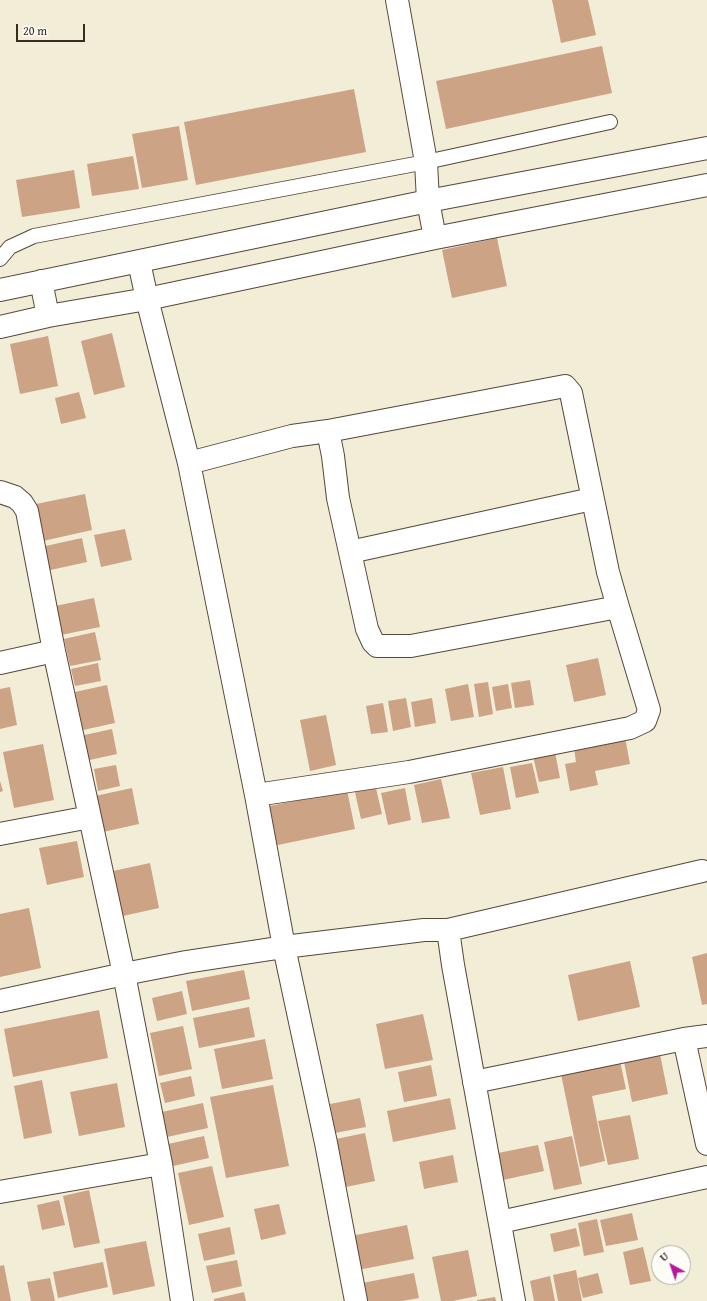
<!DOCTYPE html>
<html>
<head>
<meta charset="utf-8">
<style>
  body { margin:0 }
  #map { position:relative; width:707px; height:1301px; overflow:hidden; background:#f1edd7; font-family:"Gentium Book Plus",serif }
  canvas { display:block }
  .north { position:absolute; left:651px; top:1245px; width:40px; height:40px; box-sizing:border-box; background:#fdfcf7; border:1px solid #afa8a0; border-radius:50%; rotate:320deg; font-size:11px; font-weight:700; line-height:16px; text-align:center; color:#3b2a1e }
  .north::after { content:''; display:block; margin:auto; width:14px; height:18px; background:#b5179e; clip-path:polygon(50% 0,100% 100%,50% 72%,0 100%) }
  .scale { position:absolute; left:16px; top:24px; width:69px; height:18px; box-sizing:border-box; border:2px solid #3b2a1e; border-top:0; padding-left:5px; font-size:12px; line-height:14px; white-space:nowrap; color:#3b2a1e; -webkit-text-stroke:3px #fdfcf7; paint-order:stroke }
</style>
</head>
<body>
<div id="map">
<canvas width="707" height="1301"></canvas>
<div class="north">U</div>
<div class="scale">20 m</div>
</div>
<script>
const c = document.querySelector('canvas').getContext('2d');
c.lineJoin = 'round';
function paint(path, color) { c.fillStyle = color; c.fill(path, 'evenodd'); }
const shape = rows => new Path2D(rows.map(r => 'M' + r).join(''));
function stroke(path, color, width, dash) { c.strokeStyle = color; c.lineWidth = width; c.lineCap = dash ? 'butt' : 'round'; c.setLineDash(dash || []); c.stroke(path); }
const building = shape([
  [552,0,588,0,596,35,561,43],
  [602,46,612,93,446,129,436,81],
  [354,89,366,152,196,185,184,122],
  [179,126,188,180,142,188,132,134],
  [133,156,139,189,92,196,87,164],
  [74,170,80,208,22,217,16,180],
  [497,238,507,286,452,298,442,250],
  [112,333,125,387,94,395,81,341],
  [48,336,58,386,20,394,10,344],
  [79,392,86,418,61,424,55,398],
  [85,494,92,530,43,541,36,504],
  [125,529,132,560,101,567,94,535],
  [82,538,87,562,46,571,41,547],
  [94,598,100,627,56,636,50,607],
  [95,632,101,660,70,666,64,639],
  [598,658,606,695,574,702,566,665],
  [98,663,101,681,75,686,71,669],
  [530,680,534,705,515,708,511,683],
  [488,682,493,714,479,717,474,684],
  [468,684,474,717,451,721,445,689],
  [508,684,512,708,496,711,492,687],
  [107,685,115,723,83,730,75,692],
  [10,687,17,725,0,729,0,689],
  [406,698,411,727,393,731,388,701],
  [432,698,436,723,415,727,411,702],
  [383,703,388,732,371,734,366,706],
  [326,715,336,765,310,771,300,720],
  [112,729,117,754,85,761,80,736],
  [625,737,630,764,595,771,598,785,570,791,565,764,576,762,574,748],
  [43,744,54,800,14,808,3,752],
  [555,752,560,778,539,782,533,756],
  [532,763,539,793,516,798,510,767],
  [116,765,120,786,98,791,94,769],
  [503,767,511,809,480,815,471,773],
  [441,779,450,818,422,823,414,785],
  [0,781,3,791,0,792],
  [375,784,382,814,361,819,354,788],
  [132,788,139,824,103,832,95,796],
  [405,788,411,820,388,825,381,793],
  [347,790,355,829,273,846,265,807],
  [77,841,84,877,47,885,39,848],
  [150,863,159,908,114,918,104,873],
  [29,908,41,968,0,977,0,914],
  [707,953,707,1004,702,1005,692,957],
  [630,961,640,1007,578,1021,568,975],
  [244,970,250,999,192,1011,186,981],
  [182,991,187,1014,157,1021,152,998],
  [249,1007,255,1037,199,1048,193,1018],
  [99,1010,108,1058,13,1077,4,1029],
  [423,1014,433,1060,385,1069,376,1024],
  [183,1026,192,1069,159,1076,150,1033],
  [265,1039,273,1079,222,1089,214,1049],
  [659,1049,668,1094,632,1102,623,1057],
  [620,1061,626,1089,592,1096,605,1161,580,1167,561,1074],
  [431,1065,437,1096,404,1102,398,1072],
  [191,1076,195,1096,165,1103,160,1083],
  [42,1080,52,1133,24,1139,14,1086],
  [117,1083,125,1127,79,1136,70,1092],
  [273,1085,289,1166,226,1178,210,1097],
  [360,1098,366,1127,335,1133,330,1104],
  [450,1098,456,1129,393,1142,387,1111],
  [203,1103,208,1128,167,1137,162,1112],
  [630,1115,639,1159,608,1165,598,1121],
  [365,1133,375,1181,346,1187,336,1139],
  [204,1136,209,1158,173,1166,168,1144],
  [572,1136,582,1184,554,1190,544,1142],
  [538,1145,544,1171,503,1180,498,1153],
  [453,1155,458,1182,424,1189,419,1162],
  [212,1166,224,1217,189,1225,178,1173],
  [89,1190,100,1243,74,1248,63,1196],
  [59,1200,65,1225,42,1230,37,1205],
  [279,1204,286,1234,261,1240,254,1209],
  [632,1213,638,1240,606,1246,600,1220],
  [597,1219,604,1252,584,1256,578,1223],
  [407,1225,414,1259,358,1270,351,1236],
  [230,1227,235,1254,204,1261,198,1234],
  [576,1228,580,1246,554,1252,550,1234],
  [146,1241,155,1286,113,1295,104,1249],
  [643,1247,651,1281,630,1285,623,1252],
  [468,1250,477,1296,453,1301,441,1301,432,1257],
  [237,1260,242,1286,212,1293,206,1266],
  [103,1262,108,1287,58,1298,53,1272],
  [4,1265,11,1301,0,1301,0,1266],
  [576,1270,582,1301,558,1301,553,1275],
  [414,1273,419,1298,402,1301,360,1301,357,1284],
  [598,1273,603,1293,583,1298,578,1278],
  [550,1276,555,1301,534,1301,530,1281],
  [50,1278,55,1301,31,1301,27,1282],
  [244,1292,246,1301,214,1301,214,1299],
  [495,1297,496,1301,477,1301,477,1300]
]);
const lane = shape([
  [0,259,10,247,34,236,426,162,610,122]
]);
const street = shape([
  [397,0,426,162,428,201,435,238],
  [139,262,147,299,189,463,256,795,284,947,326,1143,356,1301],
  [41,281,48,316],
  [0,290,428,201,707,148],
  [0,327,48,316,147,299,435,238,707,185],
  [189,463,292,436,328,431,333,456,338,498,367,629,373,642,377,646,411,646,618,607,608,572,571,393,565,386,328,431],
  [0,492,15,497,22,503,27,511,54,651,124,974,161,1164,182,1301],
  [350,552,592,499],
  [0,663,54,651],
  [256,795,409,772,630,728,645,721,649,710,618,607],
  [0,834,90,817],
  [448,930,702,871],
  [0,1001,124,974,186,962,284,947,424,930,448,930,453,965,514,1301],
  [684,1039,707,1144],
  [474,1082,684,1039,707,1036],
  [0,1192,161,1164],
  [500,1222,707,1177]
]);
paint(building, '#cda386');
stroke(lane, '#56473a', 16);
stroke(street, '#56473a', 24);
stroke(lane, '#fff', 14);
stroke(street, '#fff', 22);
</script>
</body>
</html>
